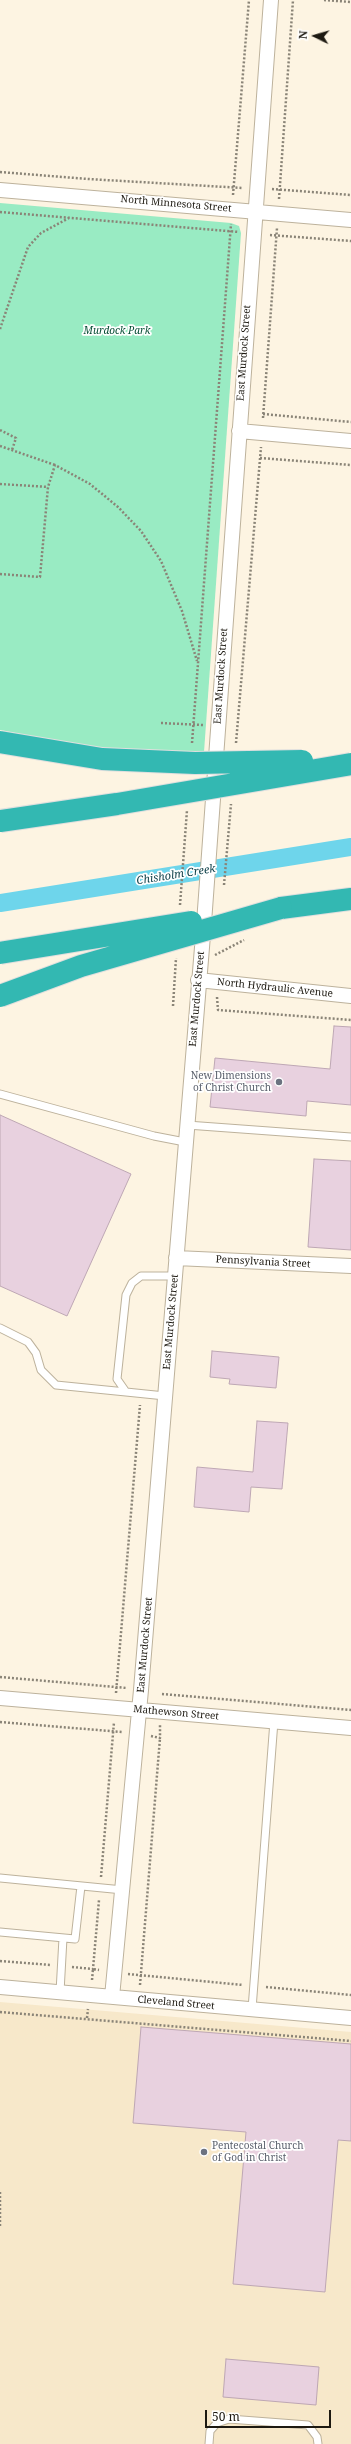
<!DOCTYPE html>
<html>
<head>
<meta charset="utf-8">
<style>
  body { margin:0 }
  #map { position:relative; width:351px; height:2444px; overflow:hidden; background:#fdf4e2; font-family:"Noto Serif",serif }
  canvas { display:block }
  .north { position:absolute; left:295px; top:16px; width:40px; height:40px; -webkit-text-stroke:3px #fff; paint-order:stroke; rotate:275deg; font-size:11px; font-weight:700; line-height:16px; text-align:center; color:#1d1911 }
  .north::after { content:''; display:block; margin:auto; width:14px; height:18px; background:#1d1911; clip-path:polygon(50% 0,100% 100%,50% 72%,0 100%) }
  .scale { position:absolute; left:205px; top:2410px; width:126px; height:18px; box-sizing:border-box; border:2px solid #1d1911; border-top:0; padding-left:5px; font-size:12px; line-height:14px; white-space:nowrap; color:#1d1911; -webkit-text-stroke:3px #fff; paint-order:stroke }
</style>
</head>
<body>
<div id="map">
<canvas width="351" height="2444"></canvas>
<div class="north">N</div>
<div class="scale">50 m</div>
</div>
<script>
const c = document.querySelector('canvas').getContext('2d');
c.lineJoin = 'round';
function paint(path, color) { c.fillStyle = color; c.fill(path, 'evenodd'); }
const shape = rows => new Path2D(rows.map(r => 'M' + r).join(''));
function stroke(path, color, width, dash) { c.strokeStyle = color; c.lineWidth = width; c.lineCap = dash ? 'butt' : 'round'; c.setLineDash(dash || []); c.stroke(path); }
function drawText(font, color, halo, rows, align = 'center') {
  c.font = font + ' "Noto Serif",serif'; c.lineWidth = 3.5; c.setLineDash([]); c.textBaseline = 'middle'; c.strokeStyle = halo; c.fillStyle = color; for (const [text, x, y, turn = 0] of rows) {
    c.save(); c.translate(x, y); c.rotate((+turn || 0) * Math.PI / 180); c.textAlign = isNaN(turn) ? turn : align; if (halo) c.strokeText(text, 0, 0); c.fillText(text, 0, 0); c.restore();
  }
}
const built = shape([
  [0,2002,351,2032,351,2444,0,2444]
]);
const green = shape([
  [0,203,231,223,239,226,241,233,204,752,102,750,0,730]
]);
const canal = shape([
  [0,903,351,847]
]);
const building = shape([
  [334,1026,351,1027,351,1105,307,1101,306,1116,210,1107,215,1058,330,1069,334,1026],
  [0,1115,131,1174,67,1316,0,1286,0,1115],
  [314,1159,351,1161,351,1250,308,1247,314,1159],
  [212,1351,279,1357,276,1388,229,1384,230,1379,210,1377,212,1351],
  [257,1421,288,1423,282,1489,251,1487,249,1512,194,1507,197,1467,253,1472,257,1421],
  [141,2027,351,2044,351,2141,338,2140,325,2292,233,2284,246,2132,133,2123,141,2027],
  [226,2359,319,2367,316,2405,223,2397,226,2359]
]);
const path = shape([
  [324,0,351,2],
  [0,172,88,179,243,188],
  [272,189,351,195],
  [233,195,249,0],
  [279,199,293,0],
  [0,212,239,232],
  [270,235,351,241],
  [0,329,28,247,41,233,69,218],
  [263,414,351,422],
  [263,418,277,228],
  [0,430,16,438,12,450],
  [0,446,55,465],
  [260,458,351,465],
  [0,484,48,487],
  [0,574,40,577,48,487,55,465,90,484,118,507,141,531,161,561,182,611,197,661],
  [161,723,203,725],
  [192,743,231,224],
  [236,743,261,447],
  [224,885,231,804],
  [180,905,187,810],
  [215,955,244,940],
  [217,997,218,1010,351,1020],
  [173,1006,176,958],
  [0,1677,127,1688],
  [116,1693,140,1405],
  [162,1694,351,1710],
  [0,1722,122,1732],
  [151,1736,160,1738,160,1725],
  [101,1877,114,1722],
  [0,1961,51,1965],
  [72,1967,93,1969,99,1900],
  [128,1974,243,1985],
  [92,1980,93,1969,99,1970],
  [140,1985,160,1738],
  [266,1987,351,1995],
  [0,2012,351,2041],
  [87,2018,88,2009],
  [0,2192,0,2227]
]);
const service = shape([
  [0,1094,154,1136,185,1142],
  [187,1125,351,1137],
  [0,1328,28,1342,36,1353,41,1370,56,1385,126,1392],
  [165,1396,126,1392,117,1379,126,1295,132,1283,141,1276,174,1276],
  [0,1878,123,1890],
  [0,1932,75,1939,81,1886],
  [60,1992,63,1938],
  [252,2009,274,1721],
  [209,2444,210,2431,217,2423,229,2419,308,2425,317,2437,318,2444]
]);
const minor = shape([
  [0,190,351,220],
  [239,431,351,441],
  [198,980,351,996],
  [176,1258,351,1266],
  [0,1698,351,1728],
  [0,1987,351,2018],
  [112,1997,141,1690,204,923,271,0]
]);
const motorway = shape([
  [281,908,351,899]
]);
const motorwayBridge = shape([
  [0,742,102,759,195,763,302,761],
  [0,821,117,804,351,764],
  [0,953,191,922],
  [0,996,81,966,281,908]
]);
const markers = [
  [279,1082,4,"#6b7280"],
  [204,2152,4,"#6b7280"]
];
const streetNames = [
  ["North Minnesota Street",176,204,5],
  ["East Murdock Street",244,353,-86],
  ["East Murdock Street",221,676,-86],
  ["North Hydraulic Avenue",275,988,6],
  ["East Murdock Street",197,999,-85],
  ["Pennsylvania Street",263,1262,3],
  ["East Murdock Street",171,1322,-85],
  ["East Murdock Street",145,1645,-85],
  ["Mathewson Street",176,1713,5],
  ["Cleveland Street",176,2003,5]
];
const parkNames = [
  ["Murdock Park",117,331]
];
const worshipNames = [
  ["New Dimensions",271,1076],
  ["of Christ Church",271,1088],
  ["Pentecostal Church",212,2146,"left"],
  ["of God in Christ",212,2158,"left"]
];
const waterNames = [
  ["Chisholm Creek",176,875,-9]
];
paint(built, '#f7e8ca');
paint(green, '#99ebc3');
stroke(canal, '#6ed5eb', 18);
paint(building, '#e8d1df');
stroke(building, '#bea7b4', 1);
stroke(service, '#bdb29c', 9);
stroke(minor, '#bdb29c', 16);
stroke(motorway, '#dfdfde', 24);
stroke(path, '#8a8477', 2.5, [2, 2]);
stroke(service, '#fff', 7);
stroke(minor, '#fff', 14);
stroke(motorway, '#33b8b2', 22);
stroke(motorwayBridge, '#dfdfde', 24, []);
stroke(motorwayBridge, '#33b8b2', 22);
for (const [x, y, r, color] of markers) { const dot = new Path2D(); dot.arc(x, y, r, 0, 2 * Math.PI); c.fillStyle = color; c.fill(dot); stroke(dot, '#fff', 1.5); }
drawText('10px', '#1d1911', '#fff', streetNames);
drawText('italic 10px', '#044c33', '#fff', parkNames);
drawText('10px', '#5b616d', '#fff', worshipNames, 'right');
drawText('italic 11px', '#073a43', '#fff', waterNames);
</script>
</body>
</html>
